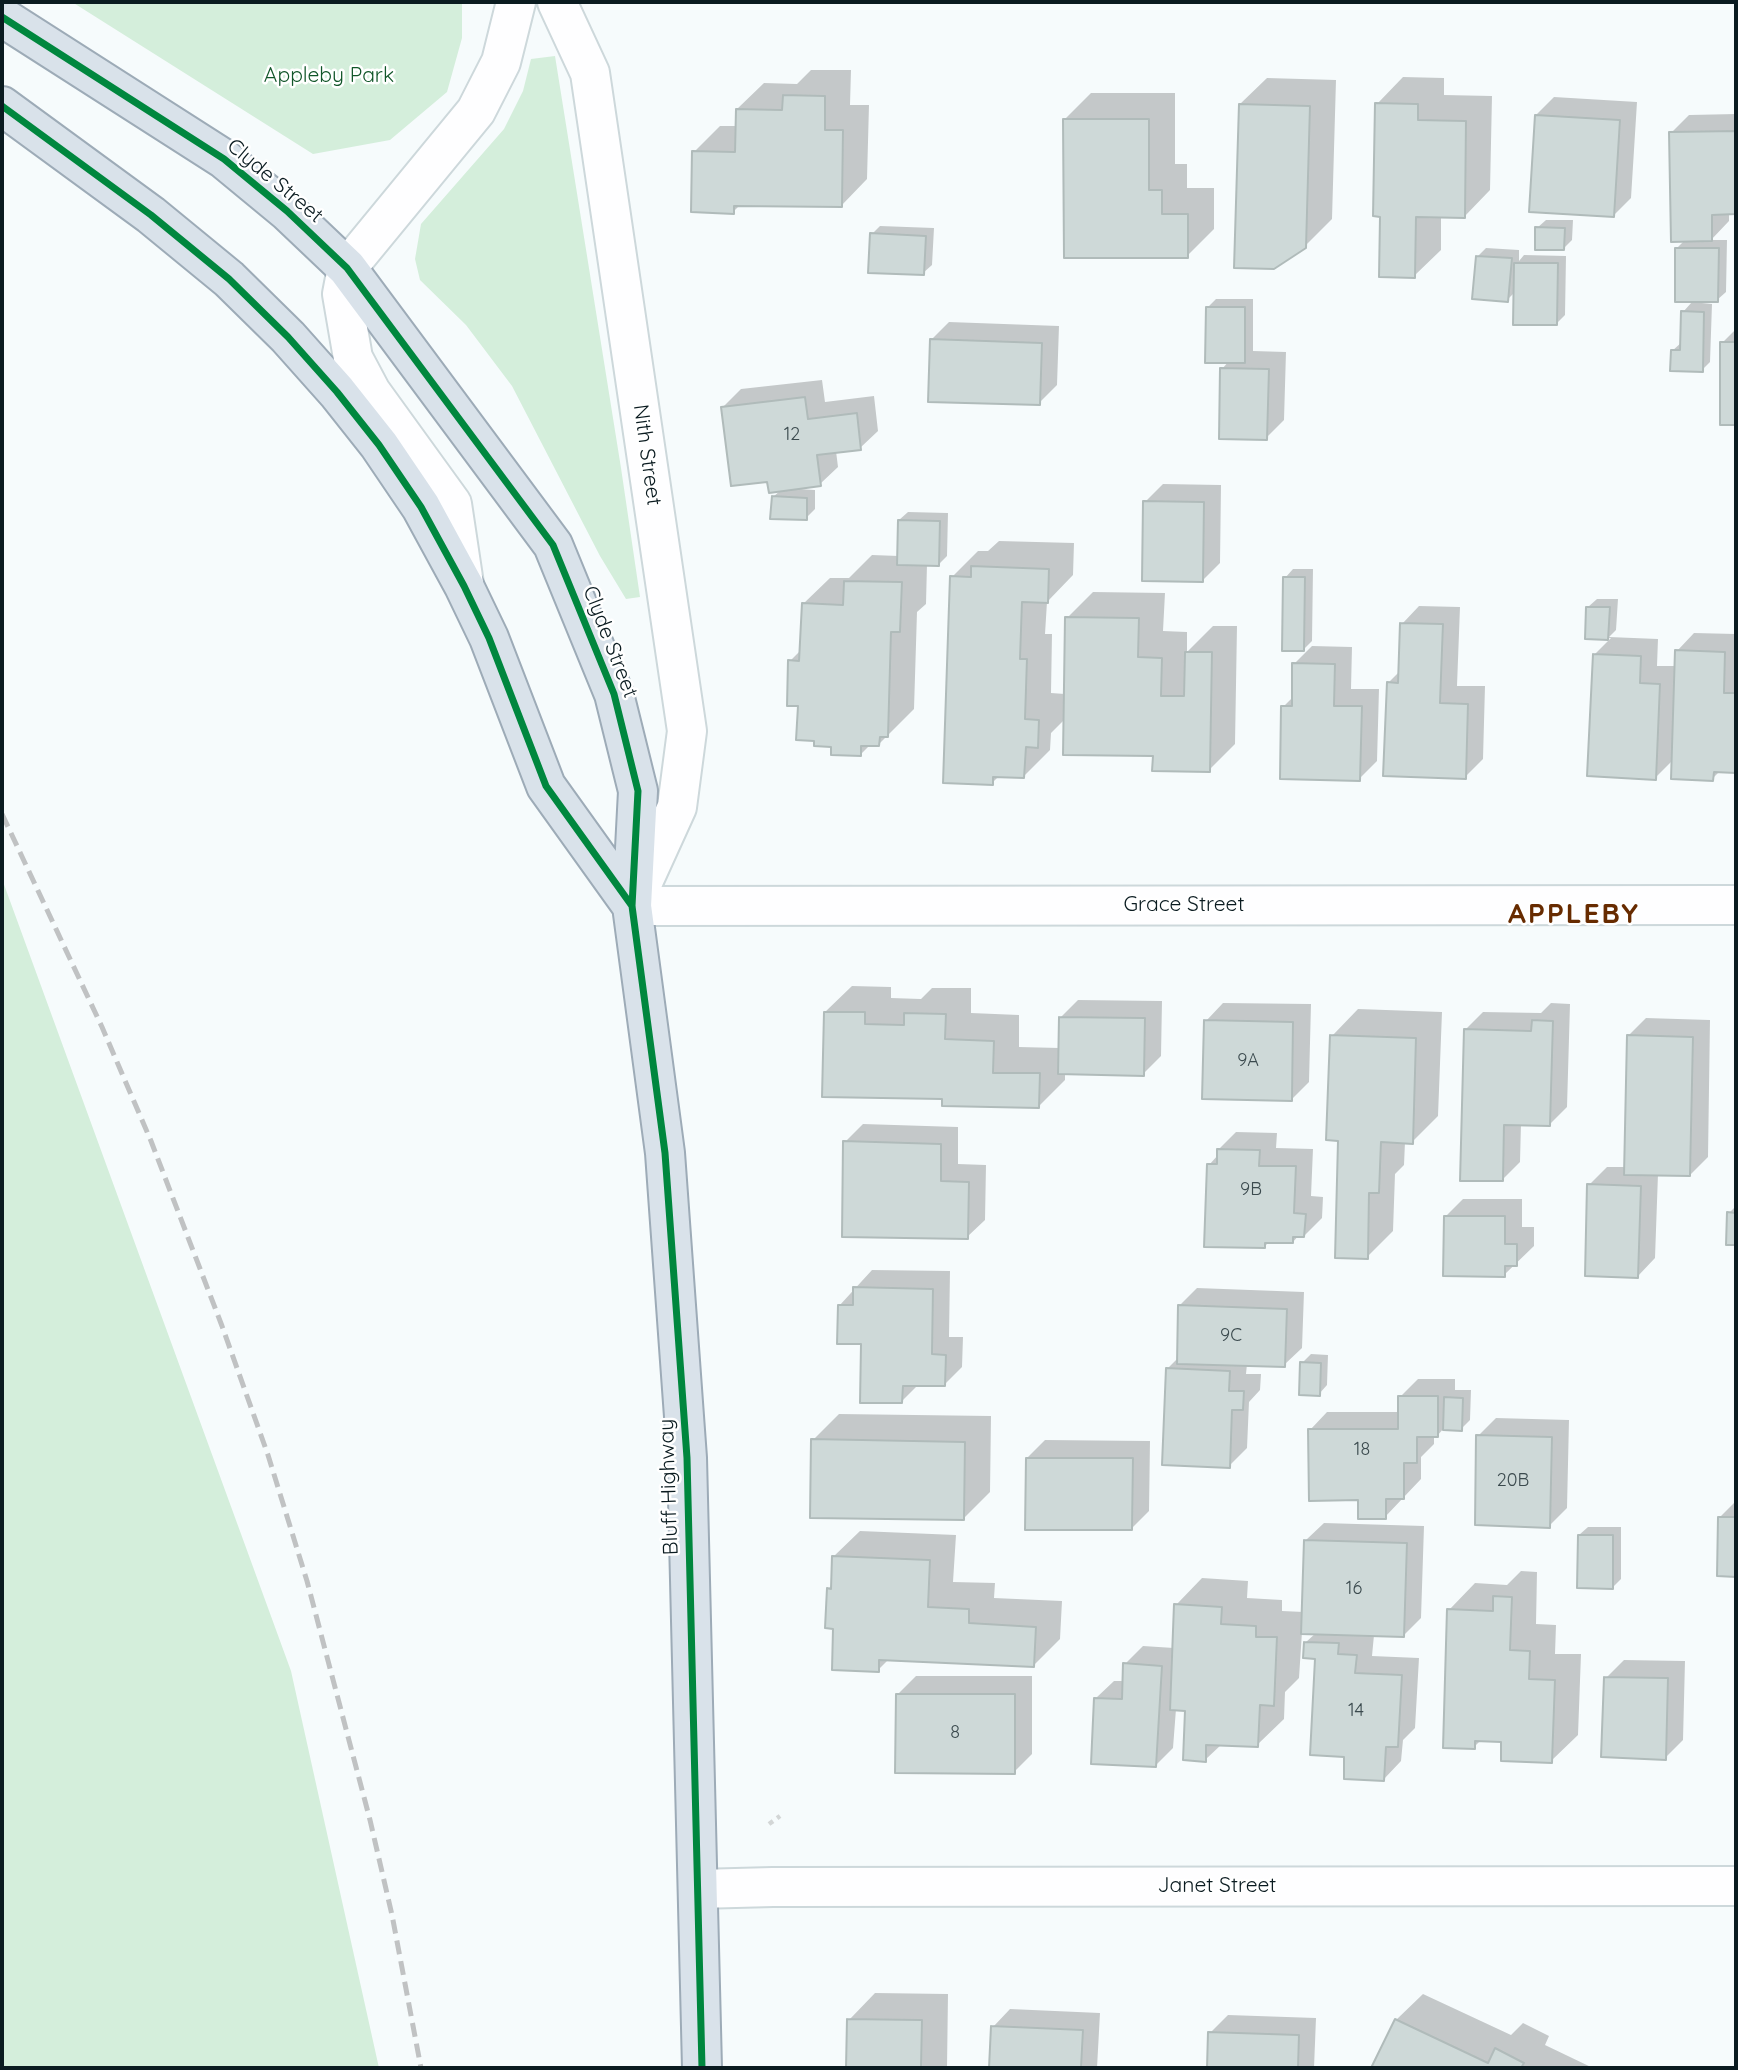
<!DOCTYPE html>
<html>
<head>
<meta charset="utf-8">
<style>
  body { margin:0 }
  #map { position:relative; width:1738px; height:2070px; overflow:hidden; background:#f6fbfc; font-family:Quicksand,sans-serif }
  canvas { display:block }
  .frame { position:absolute; inset:0; border:4px solid #0a1b20; pointer-events:none }
</style>
</head>
<body>
<div id="map">
<canvas width="1738" height="2070"></canvas>
<div class="frame"></div>
</div>
<script>
const c = document.querySelector('canvas').getContext('2d');
c.lineJoin = 'round';
function paint(path, color) { c.fillStyle = color; c.fill(path, 'evenodd'); }
const shape = rows => new Path2D(rows.map(r => 'M' + r).join(''));
function stroke(path, color, width, dash) { c.strokeStyle = color; c.lineWidth = width; c.lineCap = dash ? 'butt' : 'round'; c.setLineDash(dash || []); c.stroke(path); }
function drawText(font, color, halo, rows, align = 'center') {
  c.font = font + ' Quicksand,sans-serif'; c.lineWidth = 5; c.setLineDash([]); c.textBaseline = 'middle'; c.strokeStyle = halo; c.fillStyle = color; for (const [text, x, y, turn = 0] of rows) {
    c.save(); c.translate(x, y); c.rotate((+turn || 0) * Math.PI / 180); c.textAlign = isNaN(turn) ? turn : align; if (halo) c.strokeText(text, 0, 0); c.fillText(text, 0, 0); c.restore();
  }
}
const green = shape([
  [72,2,462,2,462,38,447,92,390,140,313,154],
  [555,56,621,468,640,597,626,599,600,556,512,386,466,325,420,280,415,259,421,224,504,129,523,91,531,59],
  [2,879,291,1671,379,2068,2,2068]
]);
const shadow = shape([
  [811,70,851,70,850,105,869,105,867,179,841,206,741,204,733,212,694,152,720,126,737,126,737,109,764,83,797,84],
  [1403,77,1444,78,1444,95,1492,96,1490,190,1464,217,1441,216,1441,250,1414,276,1382,215,1377,104],
  [1267,78,1336,80,1332,219,1305,246,1240,104],
  [1091,93,1175,93,1175,164,1187,164,1187,188,1214,188,1214,229,1187,256,1065,119],
  [1554,97,1637,102,1631,198,1613,216,1536,115],
  [1736,114,1736,211,1729,213,1729,221,1711,240,1727,240,1726,292,1717,300,1677,248,1685,240,1671,133,1689,115],
  [1546,220,1573,220,1572,240,1564,248,1537,228],
  [880,226,934,228,932,265,923,273,872,234],
  [1486,248,1519,250,1519,261,1524,255,1566,256,1565,315,1556,324,1515,292,1507,300,1477,257],
  [1216,299,1253,299,1253,351,1286,352,1284,420,1266,438,1222,369,1229,361,1207,308],
  [1692,302,1712,304,1710,362,1702,370,1672,351,1682,342,1683,312],
  [949,322,1059,326,1057,385,1039,403,931,340],
  [1736,329,1736,423,1722,423,1722,343],
  [822,380,825,402,874,396,878,431,860,448,836,451,838,467,820,484,799,487,799,489,815,490,815,509,806,518,773,497,781,490,769,480,723,407,741,389],
  [1163,484,1221,485,1220,563,1202,581,1145,502],
  [908,512,948,513,947,556,938,565,927,564,926,604,917,612,914,709,878,745,870,745,861,754,832,745,799,704,790,661,802,649,803,604,830,578,849,578,872,555,899,556,899,520],
  [999,541,1074,543,1073,575,1047,602,1045,634,1052,634,1051,693,1065,694,1067,618,1093,592,1165,593,1163,631,1187,632,1187,652,1213,626,1237,626,1235,744,1209,770,1155,754,1065,719,1051,733,1050,750,1024,776,999,776,992,783,952,577,978,551,988,551],
  [1293,569,1313,569,1312,641,1304,649,1285,578],
  [1597,599,1618,599,1616,630,1609,637,1658,639,1657,666,1676,666,1677,651,1694,633,1736,634,1736,771,1720,771,1712,779,1673,760,1655,778,1594,655,1611,638,1586,638,1588,607],
  [1419,606,1460,607,1457,686,1485,686,1483,759,1465,777,1388,683,1400,671,1402,624],
  [1312,646,1352,647,1351,689,1379,689,1377,761,1359,779,1283,707,1294,696,1294,664],
  [852,986,891,987,891,998,921,999,932,988,971,988,971,1013,1019,1015,1019,1047,1060,1048,1060,1018,1078,1000,1162,1001,1161,1056,1143,1074,1065,1073,1065,1080,1039,1106,944,1098,825,1012],
  [1223,1003,1311,1004,1309,1082,1292,1099,1206,1021],
  [1551,1003,1570,1004,1567,1107,1550,1124,1521,1123,1520,1162,1502,1180,1465,1030,1483,1012,1541,1013],
  [1358,1009,1442,1012,1438,1116,1412,1142,1405,1142,1404,1165,1395,1174,1393,1231,1367,1257,1340,1140,1332,1036],
  [1646,1018,1710,1020,1708,1157,1690,1175,1658,1174,1655,1258,1638,1276,1589,1185,1607,1167,1626,1167,1628,1036],
  [863,1124,958,1127,958,1164,986,1165,985,1220,967,1237,845,1142],
  [1236,1132,1277,1133,1276,1148,1313,1149,1311,1196,1323,1197,1322,1218,1304,1236,1299,1235,1293,1242,1270,1241,1264,1247,1209,1165,1218,1155,1218,1150],
  [1463,1199,1522,1199,1522,1227,1534,1227,1534,1246,1504,1275,1446,1216],
  [1736,1206,1736,1244,1728,1243,1729,1213],
  [872,1270,950,1271,949,1337,963,1337,962,1367,944,1385,919,1384,902,1401,839,1306],
  [1197,1288,1304,1292,1302,1348,1284,1365,1247,1364,1246,1374,1261,1374,1260,1390,1249,1402,1247,1448,1229,1466,1167,1369,1178,1358,1179,1306],
  [1311,1354,1328,1355,1327,1385,1319,1394,1302,1363],
  [1418,1379,1455,1379,1455,1390,1471,1390,1470,1420,1461,1429,1444,1428,1437,1436,1434,1436,1434,1444,1421,1457,1421,1479,1385,1517,1360,1498,1310,1430,1327,1412,1400,1412,1400,1397],
  [839,1414,991,1416,990,1492,963,1519,813,1440],
  [1496,1418,1569,1420,1567,1508,1549,1526,1478,1436],
  [1045,1440,1150,1441,1149,1511,1131,1529,1027,1458],
  [1736,1501,1736,1575,1719,1575,1719,1518],
  [1324,1523,1424,1526,1421,1618,1403,1636,1374,1635,1372,1656,1419,1658,1415,1728,1403,1740,1401,1761,1384,1779,1346,1755,1317,1658,1306,1642,1316,1633,1302,1632,1299,1678,1285,1692,1284,1719,1257,1745,1222,1744,1205,1760,1187,1709,1176,1709,1173,1748,1156,1765,1096,1698,1114,1681,1124,1681,1125,1664,1143,1646,1174,1648,1176,1605,1202,1578,1248,1581,1247,1598,1282,1600,1282,1611,1304,1612,1306,1540],
  [1588,1527,1621,1527,1621,1579,1613,1587,1579,1535],
  [860,1531,956,1535,953,1582,995,1583,994,1598,1062,1601,1060,1639,1034,1665,889,1659,878,1670,835,1628,828,1589,832,1585,833,1557],
  [1521,1571,1537,1572,1536,1624,1556,1625,1555,1654,1581,1654,1578,1735,1551,1761,1503,1740,1481,1740,1474,1747,1449,1610,1475,1583,1507,1585],
  [1624,1660,1685,1661,1683,1740,1665,1758,1606,1678],
  [916,1676,1032,1676,1032,1754,1014,1772,898,1694],
  [875,1993,948,1994,947,2068,848,2068,849,2020],
  [1423,1994,1511,2035,1523,2023,1549,2036,1545,2045,1593,2068,1373,2068,1396,2020],
  [1010,2009,1100,2013,1097,2068,991,2068,993,2027],
  [1228,2015,1316,2018,1314,2068,1209,2068,1210,2033]
]);
const building = shape([
  [783,95,825,96,825,130,843,130,842,207,734,206,734,214,691,212,692,151,735,152,736,109,782,110,783,95],
  [1375,103,1418,104,1418,120,1466,121,1465,218,1416,217,1415,278,1379,277,1380,217,1373,216,1375,103],
  [1239,104,1310,106,1306,248,1274,269,1234,268,1239,104],
  [1535,115,1620,120,1614,217,1529,212,1535,115],
  [1063,119,1149,119,1149,190,1162,190,1162,214,1188,214,1188,258,1064,258,1063,119],
  [1736,131,1736,214,1712,215,1712,241,1671,242,1669,132,1736,131],
  [1535,227,1565,228,1564,250,1535,250,1535,227],
  [870,233,926,236,924,275,868,273,870,233],
  [1675,248,1719,248,1718,302,1675,302,1675,248],
  [1476,256,1512,258,1508,302,1472,299,1476,256],
  [1514,263,1558,263,1557,325,1513,325,1514,263],
  [1206,307,1245,307,1245,363,1205,363,1206,307],
  [1681,311,1704,312,1703,372,1670,371,1671,350,1680,350,1681,311],
  [930,339,1042,343,1040,405,928,402,930,339],
  [1720,342,1736,342,1736,425,1720,425,1720,342],
  [1220,368,1269,369,1267,440,1219,439,1220,368],
  [805,397,808,419,857,413,861,450,817,455,821,486,769,493,767,482,731,486,721,407,805,397],
  [772,496,807,498,807,520,770,519,772,496],
  [1143,501,1204,502,1203,582,1142,581,1143,501],
  [898,520,940,521,939,566,897,565,898,520],
  [971,566,1049,569,1048,603,1022,602,1020,659,1027,659,1025,719,1039,720,1038,748,1026,747,1024,778,993,777,993,785,943,783,950,576,971,577,971,566],
  [1283,577,1305,577,1304,651,1282,651,1283,577],
  [844,581,902,582,900,632,891,632,888,737,880,737,879,746,861,746,861,756,831,755,831,747,814,746,814,741,796,740,798,706,787,706,788,660,799,661,802,603,843,605,844,581],
  [1586,607,1610,607,1608,640,1585,639,1586,607],
  [1065,617,1139,618,1138,657,1162,658,1161,696,1184,696,1185,652,1212,652,1210,772,1152,771,1153,756,1063,755,1065,617],
  [1400,623,1443,624,1440,703,1468,704,1466,779,1383,776,1387,682,1398,683,1400,623],
  [1675,650,1725,652,1724,693,1736,693,1736,773,1714,772,1713,781,1671,779,1675,650],
  [1593,654,1641,656,1640,683,1660,684,1656,780,1587,776,1593,654],
  [1292,663,1335,664,1334,706,1362,706,1360,781,1280,779,1281,706,1292,706,1292,663],
  [824,1012,865,1012,865,1024,904,1025,904,1013,946,1014,945,1039,994,1041,993,1073,1040,1073,1039,1108,942,1106,942,1099,822,1097,824,1012],
  [1059,1017,1145,1018,1144,1076,1058,1074,1059,1017],
  [1204,1020,1293,1022,1292,1101,1202,1099,1204,1020],
  [1532,1020,1553,1021,1550,1126,1504,1125,1503,1181,1460,1181,1464,1029,1531,1031,1532,1020],
  [1330,1035,1416,1038,1413,1144,1381,1142,1379,1193,1369,1193,1368,1259,1335,1258,1338,1141,1326,1140,1330,1035],
  [1627,1035,1693,1037,1690,1176,1624,1175,1627,1035],
  [843,1141,941,1144,941,1181,969,1182,968,1239,842,1237,843,1141],
  [1217,1149,1260,1150,1259,1166,1296,1166,1294,1213,1306,1214,1304,1237,1293,1237,1293,1243,1265,1243,1265,1248,1204,1247,1207,1164,1217,1164,1217,1149],
  [1587,1184,1641,1186,1638,1278,1585,1276,1587,1184],
  [1727,1212,1736,1213,1736,1245,1726,1245,1727,1212],
  [1444,1216,1505,1216,1505,1244,1517,1244,1517,1266,1505,1266,1505,1277,1443,1276,1444,1216],
  [853,1287,933,1289,932,1354,946,1355,945,1386,903,1386,902,1403,860,1403,861,1344,837,1344,838,1305,853,1305,853,1287],
  [1178,1305,1287,1309,1285,1367,1177,1364,1178,1305],
  [1300,1362,1321,1363,1320,1396,1299,1395,1300,1362],
  [1166,1368,1230,1371,1229,1391,1244,1391,1243,1410,1232,1410,1230,1468,1162,1465,1166,1368],
  [1398,1396,1438,1396,1438,1437,1417,1437,1417,1463,1404,1463,1404,1499,1386,1499,1386,1519,1358,1519,1358,1500,1309,1501,1308,1429,1398,1429,1398,1396],
  [1444,1397,1463,1398,1462,1431,1443,1430,1444,1397],
  [1476,1435,1552,1437,1550,1528,1475,1525,1476,1435],
  [811,1439,965,1442,964,1520,810,1518,811,1439],
  [1026,1458,1133,1458,1132,1530,1025,1530,1026,1458],
  [1718,1517,1736,1517,1736,1577,1717,1576,1718,1517],
  [1578,1535,1613,1535,1613,1589,1577,1588,1578,1535],
  [1304,1540,1407,1543,1404,1637,1301,1634,1304,1540],
  [832,1556,930,1560,928,1607,969,1609,969,1623,1036,1627,1034,1667,879,1660,879,1672,832,1670,833,1629,825,1628,827,1588,831,1589,832,1556],
  [1493,1596,1512,1597,1510,1650,1530,1651,1529,1679,1555,1680,1552,1763,1501,1761,1501,1742,1475,1741,1475,1749,1443,1748,1447,1609,1493,1611,1493,1596],
  [1174,1604,1222,1607,1221,1624,1256,1626,1256,1637,1277,1637,1274,1706,1260,1705,1258,1747,1206,1745,1206,1762,1183,1760,1185,1711,1170,1710,1174,1604],
  [1304,1642,1339,1643,1338,1654,1357,1655,1355,1673,1402,1675,1398,1747,1386,1747,1384,1781,1344,1779,1344,1757,1310,1755,1315,1659,1303,1658,1304,1642],
  [1123,1663,1162,1666,1156,1767,1091,1764,1094,1698,1122,1699,1123,1663],
  [1604,1677,1668,1678,1666,1760,1601,1757,1604,1677],
  [896,1694,1015,1694,1015,1774,895,1773,896,1694],
  [847,2019,922,2020,921,2068,846,2068,847,2019],
  [1395,2019,1488,2063,1495,2048,1524,2063,1521,2068,1371,2068,1395,2019],
  [991,2026,1083,2030,1081,2068,989,2068,991,2026],
  [1208,2032,1299,2035,1298,2068,1207,2068,1208,2032]
]);
const path = shape([
  [769,1824,780,1816]
]);
const minor = shape([
  [557,2,590,73,687,731,677,807,632,906,1736,905],
  [464,584,452,504,371,392,353,358,342,294,347,268,476,111,501,62,516,2],
  [698,1889,773,1887,1736,1886]
]);
const trunk = shape([
  [2,17,224,159,287,211,347,268,553,545,614,694,638,791,632,906,665,1153,687,1458,702,2068],
  [2,106,151,215,229,279,288,337,337,392,379,445,421,507,464,586,489,638,546,786,632,906]
]);
const rail = shape([
  [2,814,102,1027,151,1141,222,1326,268,1455,307,1581,370,1820,392,1915,421,2068]
]);
const cycleway = shape([
  [2,17,224,159,287,211,347,268,553,545,614,694,638,791,632,906,665,1153,687,1458,702,2068],
  [2,106,151,215,229,279,288,337,337,392,379,445,421,507,464,586,489,638,546,786,632,906]
]);
const numberNames = [
  ["12",792,435],
  ["9A",1248,1061],
  ["9B",1251,1190],
  ["9C",1231,1336],
  ["18",1362,1450],
  ["20B",1513,1481],
  ["16",1354,1589],
  ["14",1356,1711],
  ["8",955,1733]
];
const parkNames = [
  ["Appleby Park",329,76]
];
const streetNames = [
  ["Clyde Street",275,181,40],
  ["Nith Street",647,455,82],
  ["Clyde Street",610,642,69],
  ["Grace Street",1184,905],
  ["Bluff Highway",669,1487,-92],
  ["Janet Street",1217,1886]
];
const districtNames = [
  ["APPLEBY",1574,915]
];
paint(green, '#d4eedb');
paint(shadow, '#0003');
paint(building, '#ced9d8');
stroke(building, '#b0bbba', 2);
stroke(minor, '#cdd8db', 42);
stroke(trunk, '#9dabb7', 42);
stroke(path, '#d3d6d6', 4.5, [5, 5]);
stroke(minor, '#fefeff', 38);
stroke(trunk, '#d9e2ea', 38);
stroke(rail, '#c0c2c3', 5, [14, 7]);
stroke(cycleway, '#00873e', 7);
drawText('18px', '#3b4a4e', null, numberNames);
drawText('21px', '#115629', '#fff', parkNames);
drawText('21px', '#0a1b20', '#fff', streetNames);
c.letterSpacing = '2px';
drawText('bold 28px', '#672b00', '#fff', districtNames);
c.letterSpacing = '0px';
</script>
</body>
</html>
